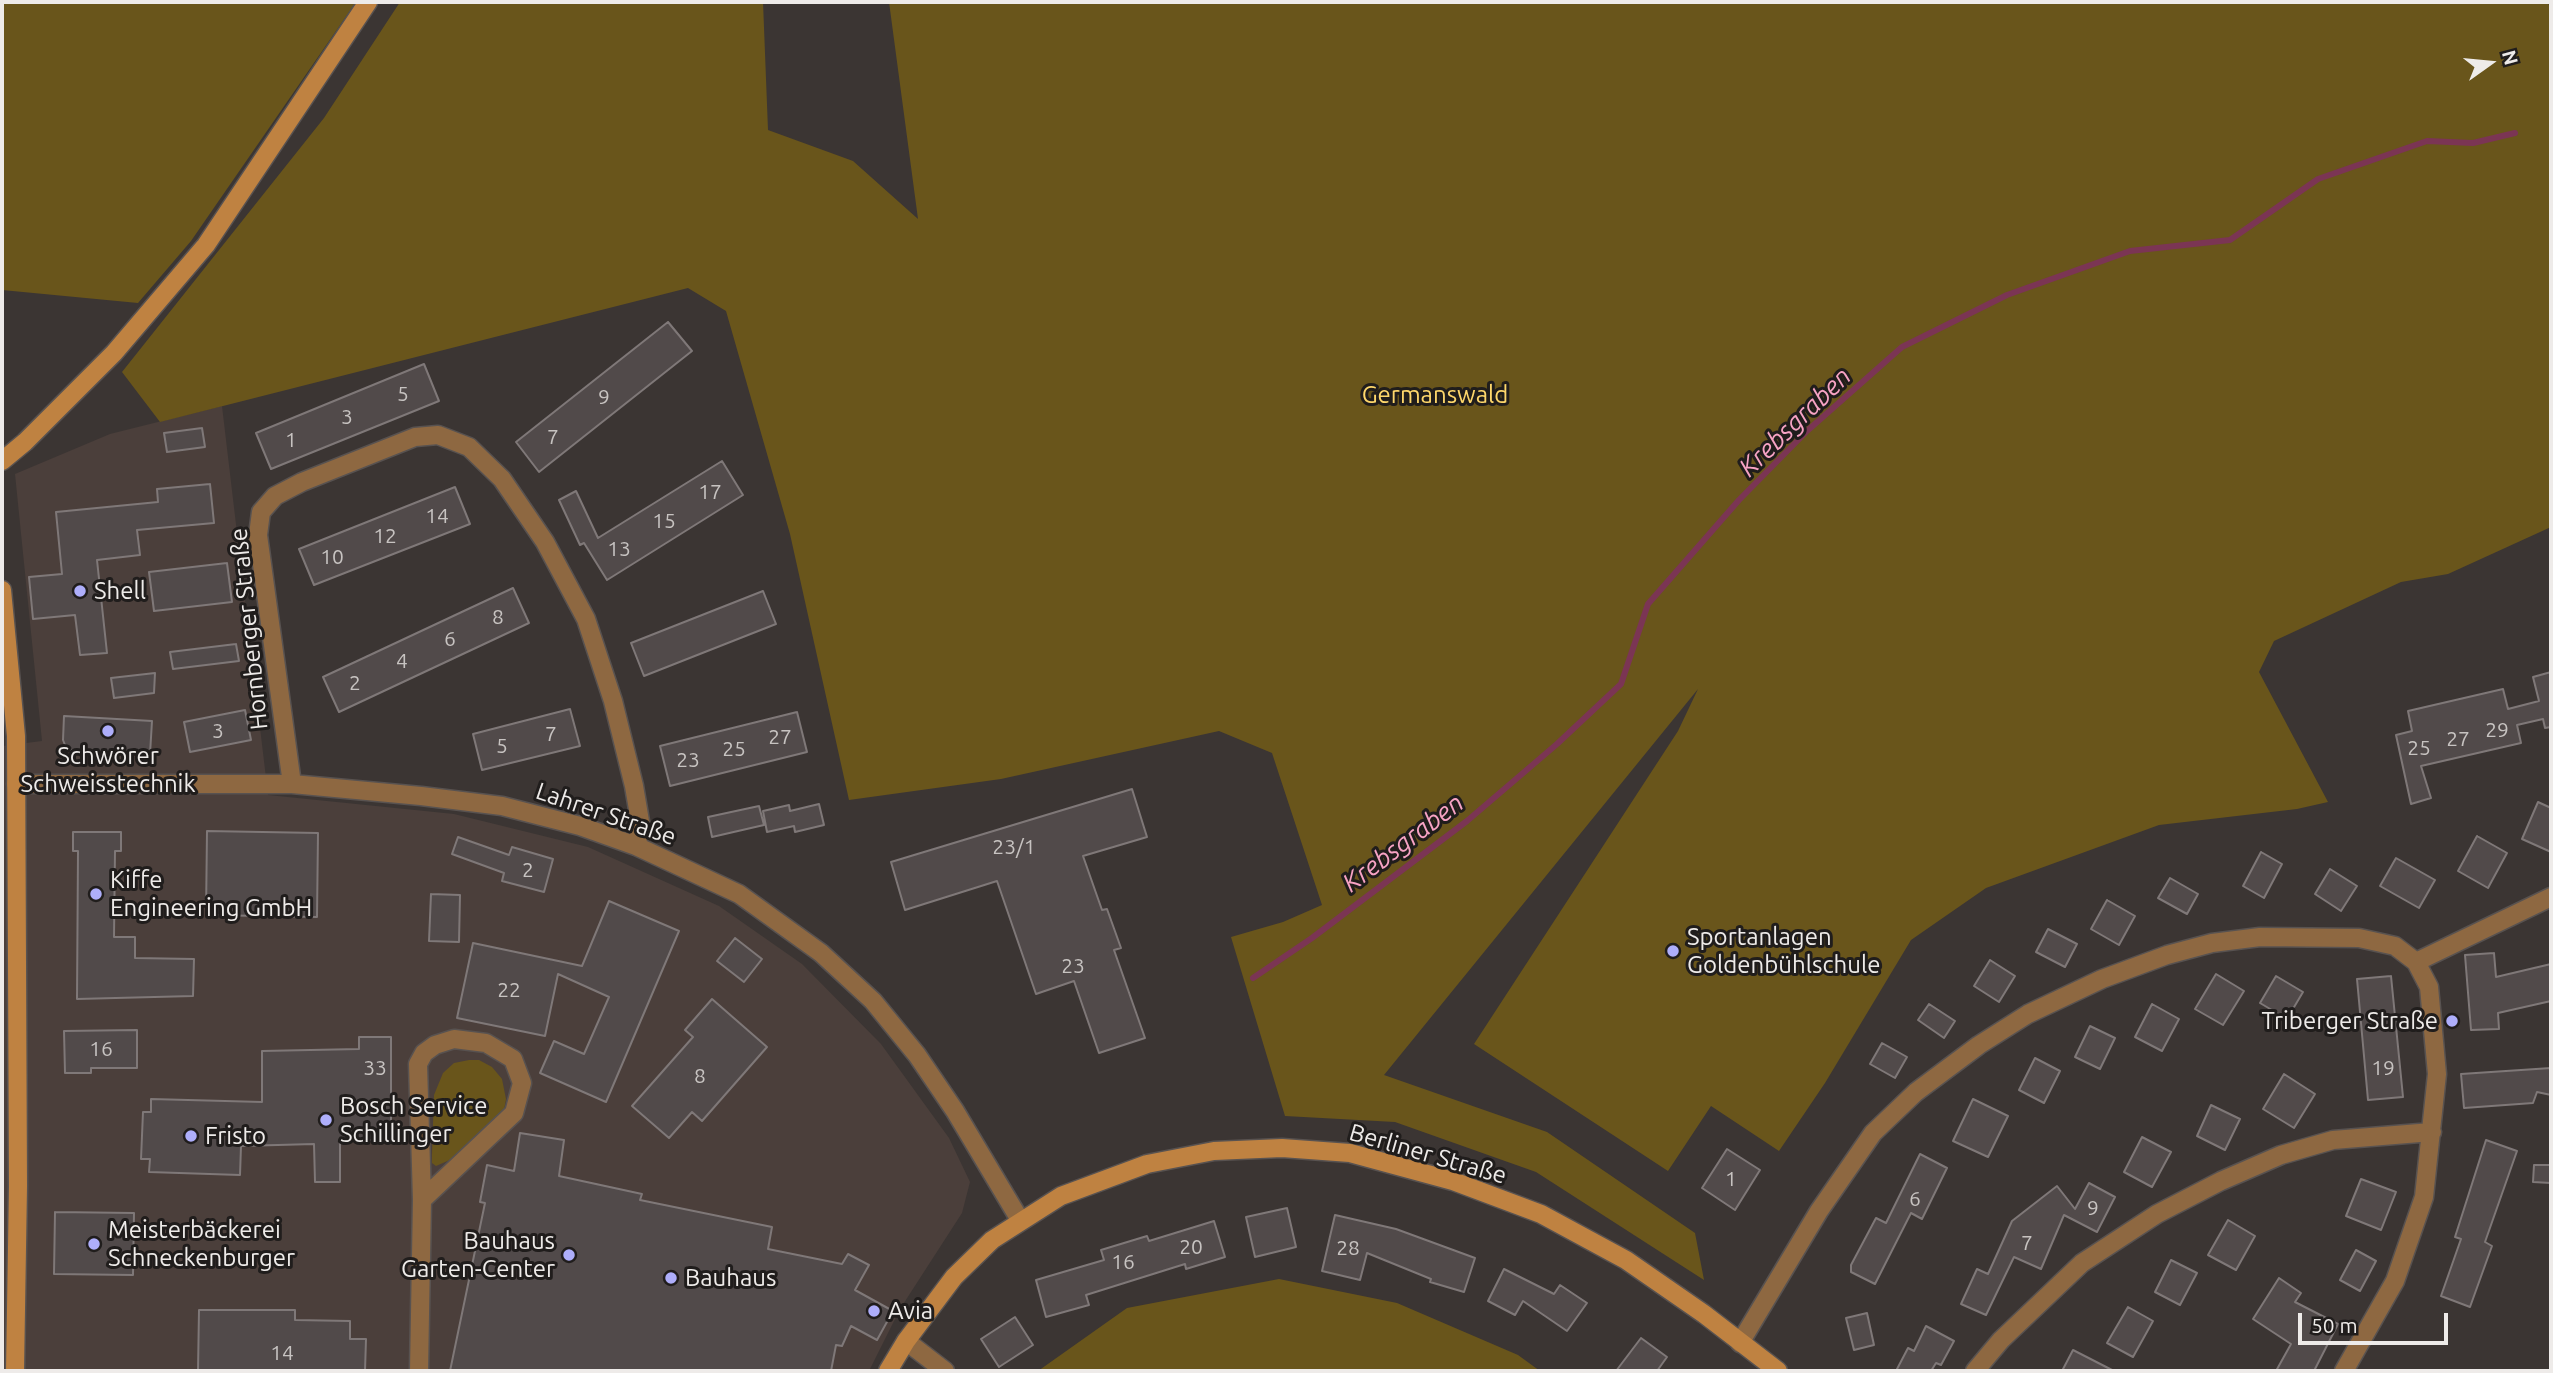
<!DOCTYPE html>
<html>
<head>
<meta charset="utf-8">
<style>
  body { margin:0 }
  #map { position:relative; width:2553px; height:1373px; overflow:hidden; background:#3b3533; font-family:Ubuntu,sans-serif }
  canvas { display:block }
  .frame { position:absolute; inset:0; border:4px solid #eeebe9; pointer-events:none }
  .north { position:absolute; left:2455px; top:28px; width:70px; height:70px; -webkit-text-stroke:5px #201d1c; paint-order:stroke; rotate:75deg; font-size:19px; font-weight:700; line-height:28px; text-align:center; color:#eeebe9 }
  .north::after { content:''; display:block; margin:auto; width:24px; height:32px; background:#eeebe9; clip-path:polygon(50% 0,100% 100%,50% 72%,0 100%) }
  .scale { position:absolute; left:2298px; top:1313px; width:150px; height:32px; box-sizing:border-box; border:4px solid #eeebe9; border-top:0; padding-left:9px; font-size:21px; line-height:24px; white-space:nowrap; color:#eeebe9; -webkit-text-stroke:5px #201d1c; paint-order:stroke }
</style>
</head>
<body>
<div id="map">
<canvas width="2553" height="1373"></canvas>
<div class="frame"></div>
<div class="north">N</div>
<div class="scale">50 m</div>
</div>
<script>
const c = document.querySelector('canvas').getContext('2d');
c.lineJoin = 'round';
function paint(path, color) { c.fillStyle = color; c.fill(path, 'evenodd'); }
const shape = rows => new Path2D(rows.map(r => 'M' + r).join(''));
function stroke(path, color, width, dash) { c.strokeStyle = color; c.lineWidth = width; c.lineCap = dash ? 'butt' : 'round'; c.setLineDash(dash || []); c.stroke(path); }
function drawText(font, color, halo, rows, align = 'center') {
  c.font = font + ' Ubuntu,sans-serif'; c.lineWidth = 6; c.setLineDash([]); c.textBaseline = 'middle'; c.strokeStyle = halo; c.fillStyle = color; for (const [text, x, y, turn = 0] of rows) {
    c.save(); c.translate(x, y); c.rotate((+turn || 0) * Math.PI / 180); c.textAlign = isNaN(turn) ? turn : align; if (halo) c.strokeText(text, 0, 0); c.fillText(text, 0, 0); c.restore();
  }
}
const built = shape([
  [222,406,268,795,454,814,588,847,719,906,802,964,881,1044,949,1138,970,1182,962,1213,900,1309,869,1371,2,1371,2,746,42,741,15,474,110,434]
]);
const green = shape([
  [2,2,356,2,191,241,138,303,2,290],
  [400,2,763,2,768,130,853,161,918,219,889,2,2548,2,2551,13,2551,527,2448,574,2401,582,2274,641,2259,672,2328,802,2297,809,2159,825,1986,888,1911,940,1825,1083,1779,1151,1711,1106,1668,1171,1474,1044,1678,731,1698,689,1384,1075,1547,1132,1695,1233,1704,1280,1536,1172,1395,1122,1285,1116,1231,937,1283,922,1322,905,1272,753,1219,731,1001,779,849,800,790,534,726,311,688,288,160,422,122,372,324,118],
  [469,1060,479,1060,492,1067,502,1079,506,1099,504,1110,452,1159,436,1166,432,1163,432,1154,434,1095,443,1073,454,1063],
  [1279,1279,1397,1303,1518,1355,1540,1371,1038,1371,1127,1308]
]);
const stream = shape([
  [1253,978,1312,938,1467,821,1557,744,1621,684,1648,604,1739,500,1807,431,1902,347,2007,295,2130,251,2230,240,2318,179,2427,141,2473,143,2515,133]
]);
const building = shape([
  [668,322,692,351,539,472,516,442,668,322],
  [424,364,439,401,271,469,256,433,424,364],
  [202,428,205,447,167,452,164,433,202,428],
  [722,461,743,495,607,580,584,543,580,545,559,500,576,491,598,538,722,461],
  [210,484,214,523,137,530,140,555,97,560,107,653,80,655,75,615,33,619,29,577,62,574,56,512,158,502,157,489,210,484],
  [455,487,470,524,314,585,299,549,455,487],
  [227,563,232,602,154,611,149,572,227,563],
  [513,588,529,623,339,712,323,677,513,588],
  [763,591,776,624,644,676,631,643,763,591],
  [236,644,239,661,173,669,170,652,236,644],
  [2551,672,2551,727,2545,728,2543,719,2517,725,2521,743,2421,766,2431,798,2411,804,2396,735,2412,731,2408,711,2503,689,2508,709,2539,701,2533,677,2551,672],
  [155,673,154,693,114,698,111,678,155,673],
  [570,709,580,746,482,770,473,734,570,709],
  [245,710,251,740,190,752,184,722,245,710],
  [797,712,807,752,670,786,660,746,797,712],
  [64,716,152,721,150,754,67,750,63,740,64,716],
  [1132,789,1147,837,1083,856,1102,910,1107,909,1121,948,1114,950,1145,1038,1099,1053,1074,981,1036,994,997,881,905,910,891,862,1132,789],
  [2538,802,2551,808,2551,852,2522,839,2538,802],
  [819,804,824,825,795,832,794,826,767,832,763,811,789,805,790,811,819,804],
  [759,806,764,825,712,837,708,817,759,806],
  [207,831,318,833,317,917,206,915,207,831],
  [73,832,121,832,121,851,115,851,114,937,135,937,135,958,194,959,193,996,77,999,78,851,73,851,73,832],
  [2477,836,2507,853,2488,888,2458,871,2477,836],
  [458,837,509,855,512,847,553,859,544,892,502,881,504,873,452,854,458,837],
  [2261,852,2282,864,2264,898,2243,886,2261,852],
  [2396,858,2435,880,2419,908,2380,886,2396,858],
  [2330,869,2357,886,2341,911,2315,894,2330,869],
  [2170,878,2198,894,2187,914,2158,898,2170,878],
  [431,894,460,895,459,942,429,941,431,894],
  [2107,900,2135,916,2119,945,2091,929,2107,900],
  [609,901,679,931,606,1102,540,1073,554,1041,584,1054,609,997,558,974,545,1036,457,1018,473,943,582,966,609,901],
  [2048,929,2077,944,2065,967,2036,952,2048,929],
  [735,938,762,959,744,982,717,961,735,938],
  [2494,953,2496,977,2551,964,2551,1001,2498,1013,2499,1029,2471,1030,2465,955,2494,953],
  [1990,960,2015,976,1999,1002,1974,986,1990,960],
  [2216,974,2244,991,2223,1025,2195,1009,2216,974],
  [2276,976,2303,992,2287,1019,2260,1003,2276,976],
  [2391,976,2403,1097,2368,1100,2357,979,2391,976],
  [712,999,767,1047,702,1121,692,1112,669,1138,632,1106,693,1037,685,1030,712,999],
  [1929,1004,1955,1021,1944,1038,1918,1020,1929,1004],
  [2152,1004,2179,1019,2162,1051,2135,1037,2152,1004],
  [2090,1026,2115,1038,2100,1069,2075,1057,2090,1026],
  [137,1030,137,1068,91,1068,91,1073,65,1073,64,1031,137,1030],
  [359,1037,391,1037,391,1140,340,1140,340,1182,315,1182,314,1144,241,1146,240,1175,149,1172,150,1159,141,1159,143,1112,151,1112,151,1099,262,1102,262,1051,359,1049,359,1037],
  [1882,1043,1907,1057,1895,1078,1870,1064,1882,1043],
  [2035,1058,2060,1071,2044,1103,2019,1090,2035,1058],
  [2551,1068,2551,1095,2537,1092,2533,1103,2464,1108,2461,1074,2551,1068],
  [2284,1074,2315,1094,2294,1128,2263,1109,2284,1074],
  [1973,1099,2008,1116,1988,1157,1953,1141,1973,1099],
  [2211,1105,2240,1119,2225,1150,2197,1136,2211,1105],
  [520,1133,564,1140,559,1176,642,1194,640,1200,772,1227,768,1249,842,1264,848,1254,869,1265,855,1290,893,1311,877,1340,851,1326,842,1346,836,1345,831,1371,450,1371,485,1203,480,1202,487,1165,514,1171,520,1133],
  [2142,1137,2171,1152,2152,1187,2124,1172,2142,1137],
  [2486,1140,2517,1151,2485,1242,2492,1246,2470,1307,2441,1296,2461,1239,2455,1237,2486,1140],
  [1727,1149,1760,1170,1735,1210,1702,1188,1727,1149],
  [1920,1154,1947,1168,1922,1219,1911,1213,1875,1284,1851,1272,1851,1265,1876,1218,1886,1223,1920,1154],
  [2534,1165,2551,1165,2551,1183,2533,1182,2534,1165],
  [2361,1179,2396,1192,2381,1230,2346,1216,2361,1179],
  [2089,1183,2115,1197,2097,1232,2064,1215,2041,1269,2014,1257,1986,1315,1961,1304,1977,1269,1988,1274,2012,1221,2057,1186,2075,1209,2089,1183],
  [1287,1208,1296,1247,1255,1257,1246,1217,1287,1208],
  [55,1212,134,1213,133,1275,54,1274,55,1212],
  [1335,1215,1396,1229,1475,1258,1464,1292,1430,1282,1431,1279,1367,1253,1360,1280,1322,1271,1335,1215],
  [2228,1220,2255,1236,2236,1270,2208,1255,2228,1220],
  [1214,1221,1225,1257,1186,1269,1185,1264,1086,1295,1089,1305,1046,1317,1036,1280,1104,1260,1101,1250,1147,1236,1149,1241,1214,1221],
  [2356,1250,2376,1261,2360,1291,2340,1280,2356,1250],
  [2171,1260,2197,1273,2180,1305,2155,1292,2171,1260],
  [1504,1269,1554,1294,1560,1285,1587,1303,1567,1331,1523,1301,1515,1315,1488,1301,1504,1269],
  [2279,1278,2301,1293,2295,1302,2338,1324,2314,1371,2276,1371,2291,1344,2253,1319,2279,1278],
  [2128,1307,2153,1321,2133,1357,2107,1343,2128,1307],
  [199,1310,295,1310,295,1320,350,1321,350,1339,366,1339,365,1371,198,1371,199,1310],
  [1867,1313,1874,1345,1854,1350,1846,1318,1867,1313],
  [1015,1317,1033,1345,999,1367,981,1339,1015,1317],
  [1926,1326,1954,1341,1941,1365,1936,1363,1931,1371,1896,1371,1908,1348,1914,1351,1926,1326],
  [1641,1338,1667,1357,1657,1371,1616,1371,1641,1338],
  [2073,1350,2114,1371,2062,1371,2073,1350]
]);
const street = shape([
  [16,784,292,784,421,796,502,806,580,826,636,846,739,894,821,953,873,1001,917,1055,955,1111,1020,1220],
  [292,784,258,535,261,512,275,496,302,482,415,437,438,435,469,447,502,479,545,542,586,619,613,701,634,786,641,827,636,846],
  [2416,962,2551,897],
  [906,1341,945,1371],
  [1740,1343,1819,1211,1873,1133,1916,1092,1979,1045,2028,1014,2102,979,2167,955,2212,943,2260,937,2359,938,2395,946,2416,962,2429,987,2437,1074,2424,1197,2395,1281,2344,1371],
  [419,1371,422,1200,418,1064,424,1053,435,1045,454,1039,486,1043,513,1059,522,1083,514,1113,422,1200],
  [1975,1371,2001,1340,2082,1263,2157,1214,2221,1181,2281,1155,2333,1140,2432,1132]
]);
const secondary = shape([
  [2,461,25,442,114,353,206,245,368,2],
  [2,590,16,736,18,1186,15,1371],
  [888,1371,906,1341,954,1277,992,1240,1061,1196,1147,1164,1214,1151,1282,1148,1350,1153,1453,1181,1541,1214,1626,1260,1704,1314,1778,1371]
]);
const markers = [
  [80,591,7,"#aeaefb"],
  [108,731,7,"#aeaefb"],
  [96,894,7,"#aeaefb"],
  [1673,951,7,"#aeaefb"],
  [2452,1021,7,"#aeaefb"],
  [326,1120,7,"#aeaefb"],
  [191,1136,7,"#aeaefb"],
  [94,1244,7,"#aeaefb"],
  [569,1255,7,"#aeaefb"],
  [671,1278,7,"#aeaefb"],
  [874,1311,7,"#aeaefb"]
];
const numberNames = [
  ["5",403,394],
  ["9",604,397],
  ["3",347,417],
  ["7",553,437],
  ["1",291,440],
  ["17",710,492],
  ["14",437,516],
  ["15",664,521],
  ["12",385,536],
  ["13",619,549],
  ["10",332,557],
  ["8",498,617],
  ["6",450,639],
  ["4",402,661],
  ["2",355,683],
  ["29",2497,730],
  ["3",218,731],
  ["7",551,734],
  ["27",780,737],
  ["27",2458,739],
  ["5",502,746],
  ["25",2419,748],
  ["25",734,749],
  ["23",688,760],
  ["23/1",1014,847],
  ["2",528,870],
  ["23",1073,966],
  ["22",509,990],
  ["16",101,1049],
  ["33",375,1068],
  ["19",2383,1068],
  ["8",700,1076],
  ["1",1731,1179],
  ["6",1915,1199],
  ["9",2093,1208],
  ["7",2027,1243],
  ["20",1191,1247],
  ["28",1348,1248],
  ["16",1123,1262],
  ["14",282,1353]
];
const parkNames = [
  ["Germanswald",1435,395]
];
const poiNames = [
  ["Shell",94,591],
  ["Schwörer",108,756,"center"],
  ["Schweisstechnik",108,784,"center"],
  ["Kiffe",110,880],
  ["Engineering GmbH",110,908],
  ["Sportanlagen",1687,937],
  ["Goldenbühlschule",1687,965],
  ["Triberger Straße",2438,1021,"right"],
  ["Bosch Service",340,1106],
  ["Schillinger",340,1134],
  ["Fristo",205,1136],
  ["Meisterbäckerei",108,1230],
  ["Schneckenburger",108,1258],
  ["Bauhaus",555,1241,"right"],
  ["Garten-Center",555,1269,"right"],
  ["Bauhaus",685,1278],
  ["Avia",888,1311]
];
const streetNames = [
  ["Hornberger Straße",249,629,-96],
  ["Lahrer Straße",606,814,19],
  ["Berliner Straße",1428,1154,16]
];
const waterNames = [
  ["Krebsgraben",1795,422,-44],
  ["Krebsgraben",1403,843,-37]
];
paint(built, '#4b3f3b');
paint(green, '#69551b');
stroke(stream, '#7b3554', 6);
paint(building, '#514a4a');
stroke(building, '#7f7878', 2);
stroke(street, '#585250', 21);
stroke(secondary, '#585250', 21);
stroke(street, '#8e6841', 18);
stroke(secondary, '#bf8241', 18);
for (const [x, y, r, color] of markers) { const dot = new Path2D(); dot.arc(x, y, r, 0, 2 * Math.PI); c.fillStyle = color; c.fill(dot); stroke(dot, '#201d1c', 2.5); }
drawText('21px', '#c7c3c1', null, numberNames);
drawText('24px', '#fed76b', '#201d1c', parkNames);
drawText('24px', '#eeebe9', '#201d1c', poiNames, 'left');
drawText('24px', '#eeebe9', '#201d1c', streetNames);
drawText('italic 26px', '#f7a3c4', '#201d1c', waterNames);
</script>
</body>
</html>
